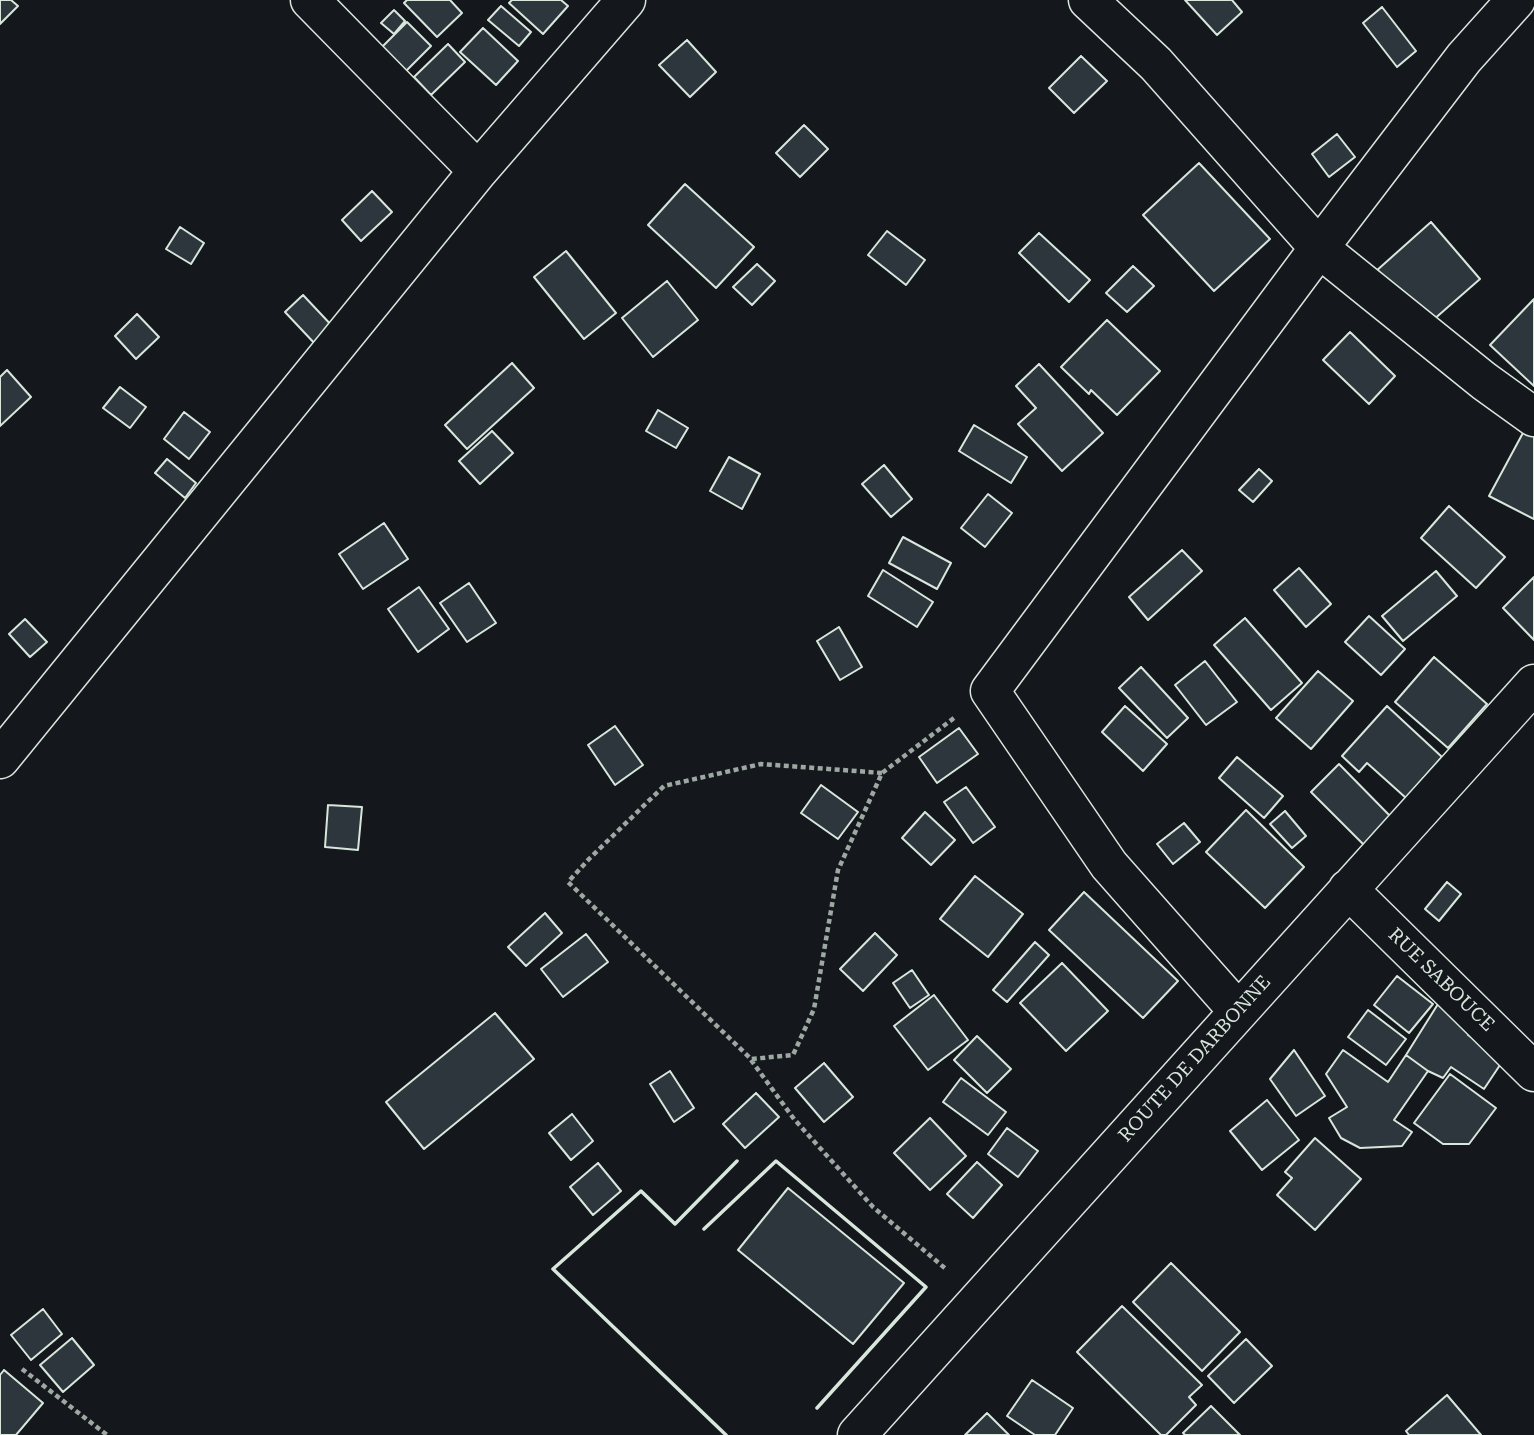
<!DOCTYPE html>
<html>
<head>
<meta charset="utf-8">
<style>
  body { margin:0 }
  canvas { display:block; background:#14181c }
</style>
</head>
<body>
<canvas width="1534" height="1435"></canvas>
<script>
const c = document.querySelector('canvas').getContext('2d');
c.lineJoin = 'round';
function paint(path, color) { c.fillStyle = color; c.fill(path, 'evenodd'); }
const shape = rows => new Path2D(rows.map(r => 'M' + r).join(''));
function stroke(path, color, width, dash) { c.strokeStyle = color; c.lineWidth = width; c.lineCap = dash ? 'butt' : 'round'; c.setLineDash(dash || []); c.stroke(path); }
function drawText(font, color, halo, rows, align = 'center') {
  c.font = font + ' "Roboto Serif",serif'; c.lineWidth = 5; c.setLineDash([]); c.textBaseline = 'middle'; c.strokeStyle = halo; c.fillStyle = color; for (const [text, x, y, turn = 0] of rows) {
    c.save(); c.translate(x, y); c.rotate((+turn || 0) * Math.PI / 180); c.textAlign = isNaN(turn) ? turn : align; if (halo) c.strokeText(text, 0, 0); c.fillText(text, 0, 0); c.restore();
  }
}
const building = shape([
  [0,0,11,0,18,6,0,24,0,0],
  [407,0,450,0,462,13,437,37,404,3,407,0],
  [512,0,561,0,568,6,543,34,509,3,512,0],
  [1185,0,1232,0,1242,12,1217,35,1185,0],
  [501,6,531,32,519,46,488,20,501,6],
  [1382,7,1416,51,1397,67,1363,23,1382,7],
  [394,10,405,21,394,34,381,23,394,10],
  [407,22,431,46,402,75,378,51,407,22],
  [483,28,518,61,496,85,460,52,483,28],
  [687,40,716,72,690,97,659,65,687,40],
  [448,44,465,62,431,95,414,77,448,44],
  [1081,56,1107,81,1074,113,1049,88,1081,56],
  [804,125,828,149,800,177,776,153,804,125],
  [1337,134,1355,157,1329,177,1312,154,1337,134],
  [1199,163,1270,239,1214,291,1143,215,1199,163],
  [685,184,754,247,716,288,648,225,685,184],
  [372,191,392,212,361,241,342,220,372,191],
  [1431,222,1480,279,1424,328,1375,272,1431,222],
  [180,227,204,243,191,264,166,249,180,227],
  [887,231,925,260,906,285,868,255,887,231],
  [1039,233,1090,280,1069,302,1019,253,1039,233],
  [566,251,616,313,584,339,534,277,566,251],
  [757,264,775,281,752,305,733,287,757,264],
  [1133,266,1154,286,1127,312,1106,293,1133,266],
  [667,281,698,320,653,357,622,318,667,281],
  [303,295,335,329,317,346,285,312,303,295],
  [1534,299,1534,386,1490,345,1534,299],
  [137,314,159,337,136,359,115,336,137,314],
  [1107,320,1160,371,1117,415,1091,390,1089,394,1061,367,1107,320],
  [1350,332,1395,376,1369,404,1323,360,1350,332],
  [512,363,534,388,467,449,445,425,512,363],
  [1039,364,1103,433,1062,471,1018,424,1036,408,1016,386,1039,364],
  [7,370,31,397,0,426,0,377,7,370],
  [120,387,146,407,130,428,103,408,120,387],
  [658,410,688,428,676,448,646,431,658,410],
  [184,412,210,432,189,459,164,439,184,412],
  [974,425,1027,457,1011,483,959,451,974,425],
  [492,431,513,453,480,484,459,461,492,431],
  [1524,431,1534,436,1534,519,1489,496,1524,431],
  [729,457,760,474,742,509,710,491,729,457],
  [167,459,196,483,185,498,155,473,167,459],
  [884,465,912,499,891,517,862,484,884,465],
  [1259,469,1272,481,1253,502,1239,490,1259,469],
  [988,494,1012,513,985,547,961,528,988,494],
  [1449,506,1505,557,1476,588,1421,538,1449,506],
  [384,523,408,559,363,589,339,554,384,523],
  [903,537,951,563,937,589,889,563,903,537],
  [1182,550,1202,571,1148,620,1129,597,1182,550],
  [1299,568,1331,604,1306,627,1274,590,1299,568],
  [883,570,933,602,917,627,868,596,883,570],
  [1436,571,1457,596,1403,641,1382,616,1436,571],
  [1534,577,1534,640,1503,608,1534,577],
  [469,583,496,623,467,642,440,603,469,583],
  [419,587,449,629,418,652,388,609,419,587],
  [1369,616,1405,649,1381,675,1345,642,1369,616],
  [1245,618,1302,683,1271,710,1214,645,1245,618],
  [25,619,47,642,30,657,9,634,25,619],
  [839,627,862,667,840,680,817,641,839,627],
  [1434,657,1487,704,1448,748,1395,702,1434,657],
  [1205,661,1237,702,1206,725,1175,685,1205,661],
  [1141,667,1188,718,1167,738,1119,688,1141,667],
  [1318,671,1353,701,1311,749,1276,718,1318,671],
  [1125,706,1167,744,1143,771,1102,732,1125,706],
  [1387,706,1442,757,1406,798,1367,763,1359,772,1342,756,1387,706],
  [615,726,643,765,615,785,588,745,615,726],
  [959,728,978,754,937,783,919,757,959,728],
  [1237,757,1283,796,1264,818,1219,778,1237,757],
  [1339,764,1393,819,1365,846,1311,792,1339,764],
  [821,785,858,812,838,839,801,813,821,785],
  [966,787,995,827,973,843,944,802,966,787],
  [328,805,362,807,358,850,325,847,328,805],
  [1246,810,1304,867,1265,908,1206,852,1246,810],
  [1285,811,1306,836,1292,848,1270,824,1285,811],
  [925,812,955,840,931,865,902,838,925,812],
  [1184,823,1200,842,1173,864,1157,844,1184,823],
  [975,876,1023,914,988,957,940,919,975,876],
  [1447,882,1461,894,1439,921,1425,909,1447,882],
  [1084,892,1178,981,1143,1018,1049,930,1084,892],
  [545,913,562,933,526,966,508,947,545,913],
  [875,933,897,955,863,991,840,969,875,933],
  [586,934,608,962,563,997,541,969,586,934],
  [1035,942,1049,955,1007,1002,993,990,1035,942],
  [1062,963,1108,1011,1066,1051,1020,1003,1062,963],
  [912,970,929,995,910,1008,893,983,912,970],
  [1397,976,1433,1004,1409,1033,1374,1005,1397,976],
  [934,995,968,1040,928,1070,894,1026,934,995],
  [1438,1004,1473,1027,1468,1035,1504,1059,1484,1089,1451,1067,1443,1078,1428,1071,1406,1055,1438,1004],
  [1368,1010,1406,1039,1386,1065,1348,1037,1368,1010],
  [495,1013,534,1059,424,1149,386,1102,495,1013],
  [977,1036,1011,1069,987,1093,954,1060,977,1036],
  [1294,1050,1325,1096,1296,1116,1270,1079,1294,1050],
  [1343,1050,1388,1082,1406,1055,1428,1071,1394,1120,1412,1132,1402,1146,1360,1148,1341,1138,1329,1118,1347,1107,1326,1074,1343,1050],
  [824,1063,853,1097,824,1122,795,1088,824,1063],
  [670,1071,694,1108,674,1122,650,1084,670,1071],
  [1450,1074,1496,1108,1469,1144,1443,1144,1414,1123,1450,1074],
  [961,1078,1006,1112,988,1135,943,1102,961,1078],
  [756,1093,779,1117,745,1148,723,1124,756,1093],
  [1267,1100,1299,1140,1262,1170,1230,1131,1267,1100],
  [572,1114,593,1141,571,1160,549,1133,572,1114],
  [930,1118,966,1156,930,1190,894,1153,930,1118],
  [1007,1128,1038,1151,1018,1177,988,1154,1007,1128],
  [1315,1138,1361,1179,1315,1230,1277,1195,1292,1178,1285,1172,1315,1138],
  [977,1162,1002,1185,973,1218,947,1194,977,1162],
  [598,1163,621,1191,593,1215,570,1187,598,1163],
  [788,1188,904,1283,853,1344,738,1250,788,1188],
  [1171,1263,1240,1332,1202,1371,1133,1302,1171,1263],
  [1122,1306,1202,1385,1189,1397,1196,1405,1166,1435,1161,1435,1077,1352,1122,1306],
  [43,1309,62,1334,31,1360,11,1335,43,1309],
  [72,1338,94,1365,63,1392,40,1365,72,1338],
  [1246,1339,1272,1366,1234,1403,1208,1376,1246,1339],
  [4,1370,43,1403,16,1435,0,1435,0,1375,4,1370],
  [1032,1380,1073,1408,1055,1435,1035,1435,1007,1416,1032,1380],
  [1447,1395,1481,1435,1409,1435,1406,1431,1447,1395],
  [1211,1406,1240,1435,1185,1435,1183,1433,1211,1406],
  [987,1413,1009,1435,965,1435,987,1413]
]);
const path = shape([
  [882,773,761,764,664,786,589,859,568,882,751,1059,793,1055,814,1009,838,870,882,773,954,718],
  [751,1060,794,1119,873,1207,947,1270],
  [22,1369,107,1435]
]);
const minor = shape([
  [310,0,478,171],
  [1088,0,1156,64,1319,248,1484,381,1534,417],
  [0,759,478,171,626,0],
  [1348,889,1534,1072],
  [1238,1011,1109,865,990,691,1319,248,1464,58,1516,0],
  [857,1435,1534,684]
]);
const wall = shape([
  [704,1229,776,1161,926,1287,817,1408],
  [726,1435,553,1269,641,1191,675,1224,737,1161]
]);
const streetNames = [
  ["RUE SABOUCE",1441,980,44],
  ["ROUTE DE DARBONNE",1195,1059,-48]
];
paint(building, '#2c363c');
stroke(building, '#d8e6dc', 2);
stroke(minor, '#d8e6dc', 41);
stroke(path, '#9da8a2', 4.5, [5, 3.5]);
stroke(minor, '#14181c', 38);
stroke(wall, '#d8e6dc', 3.5);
drawText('19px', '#d8e6dc', '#14181c', streetNames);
</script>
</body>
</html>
